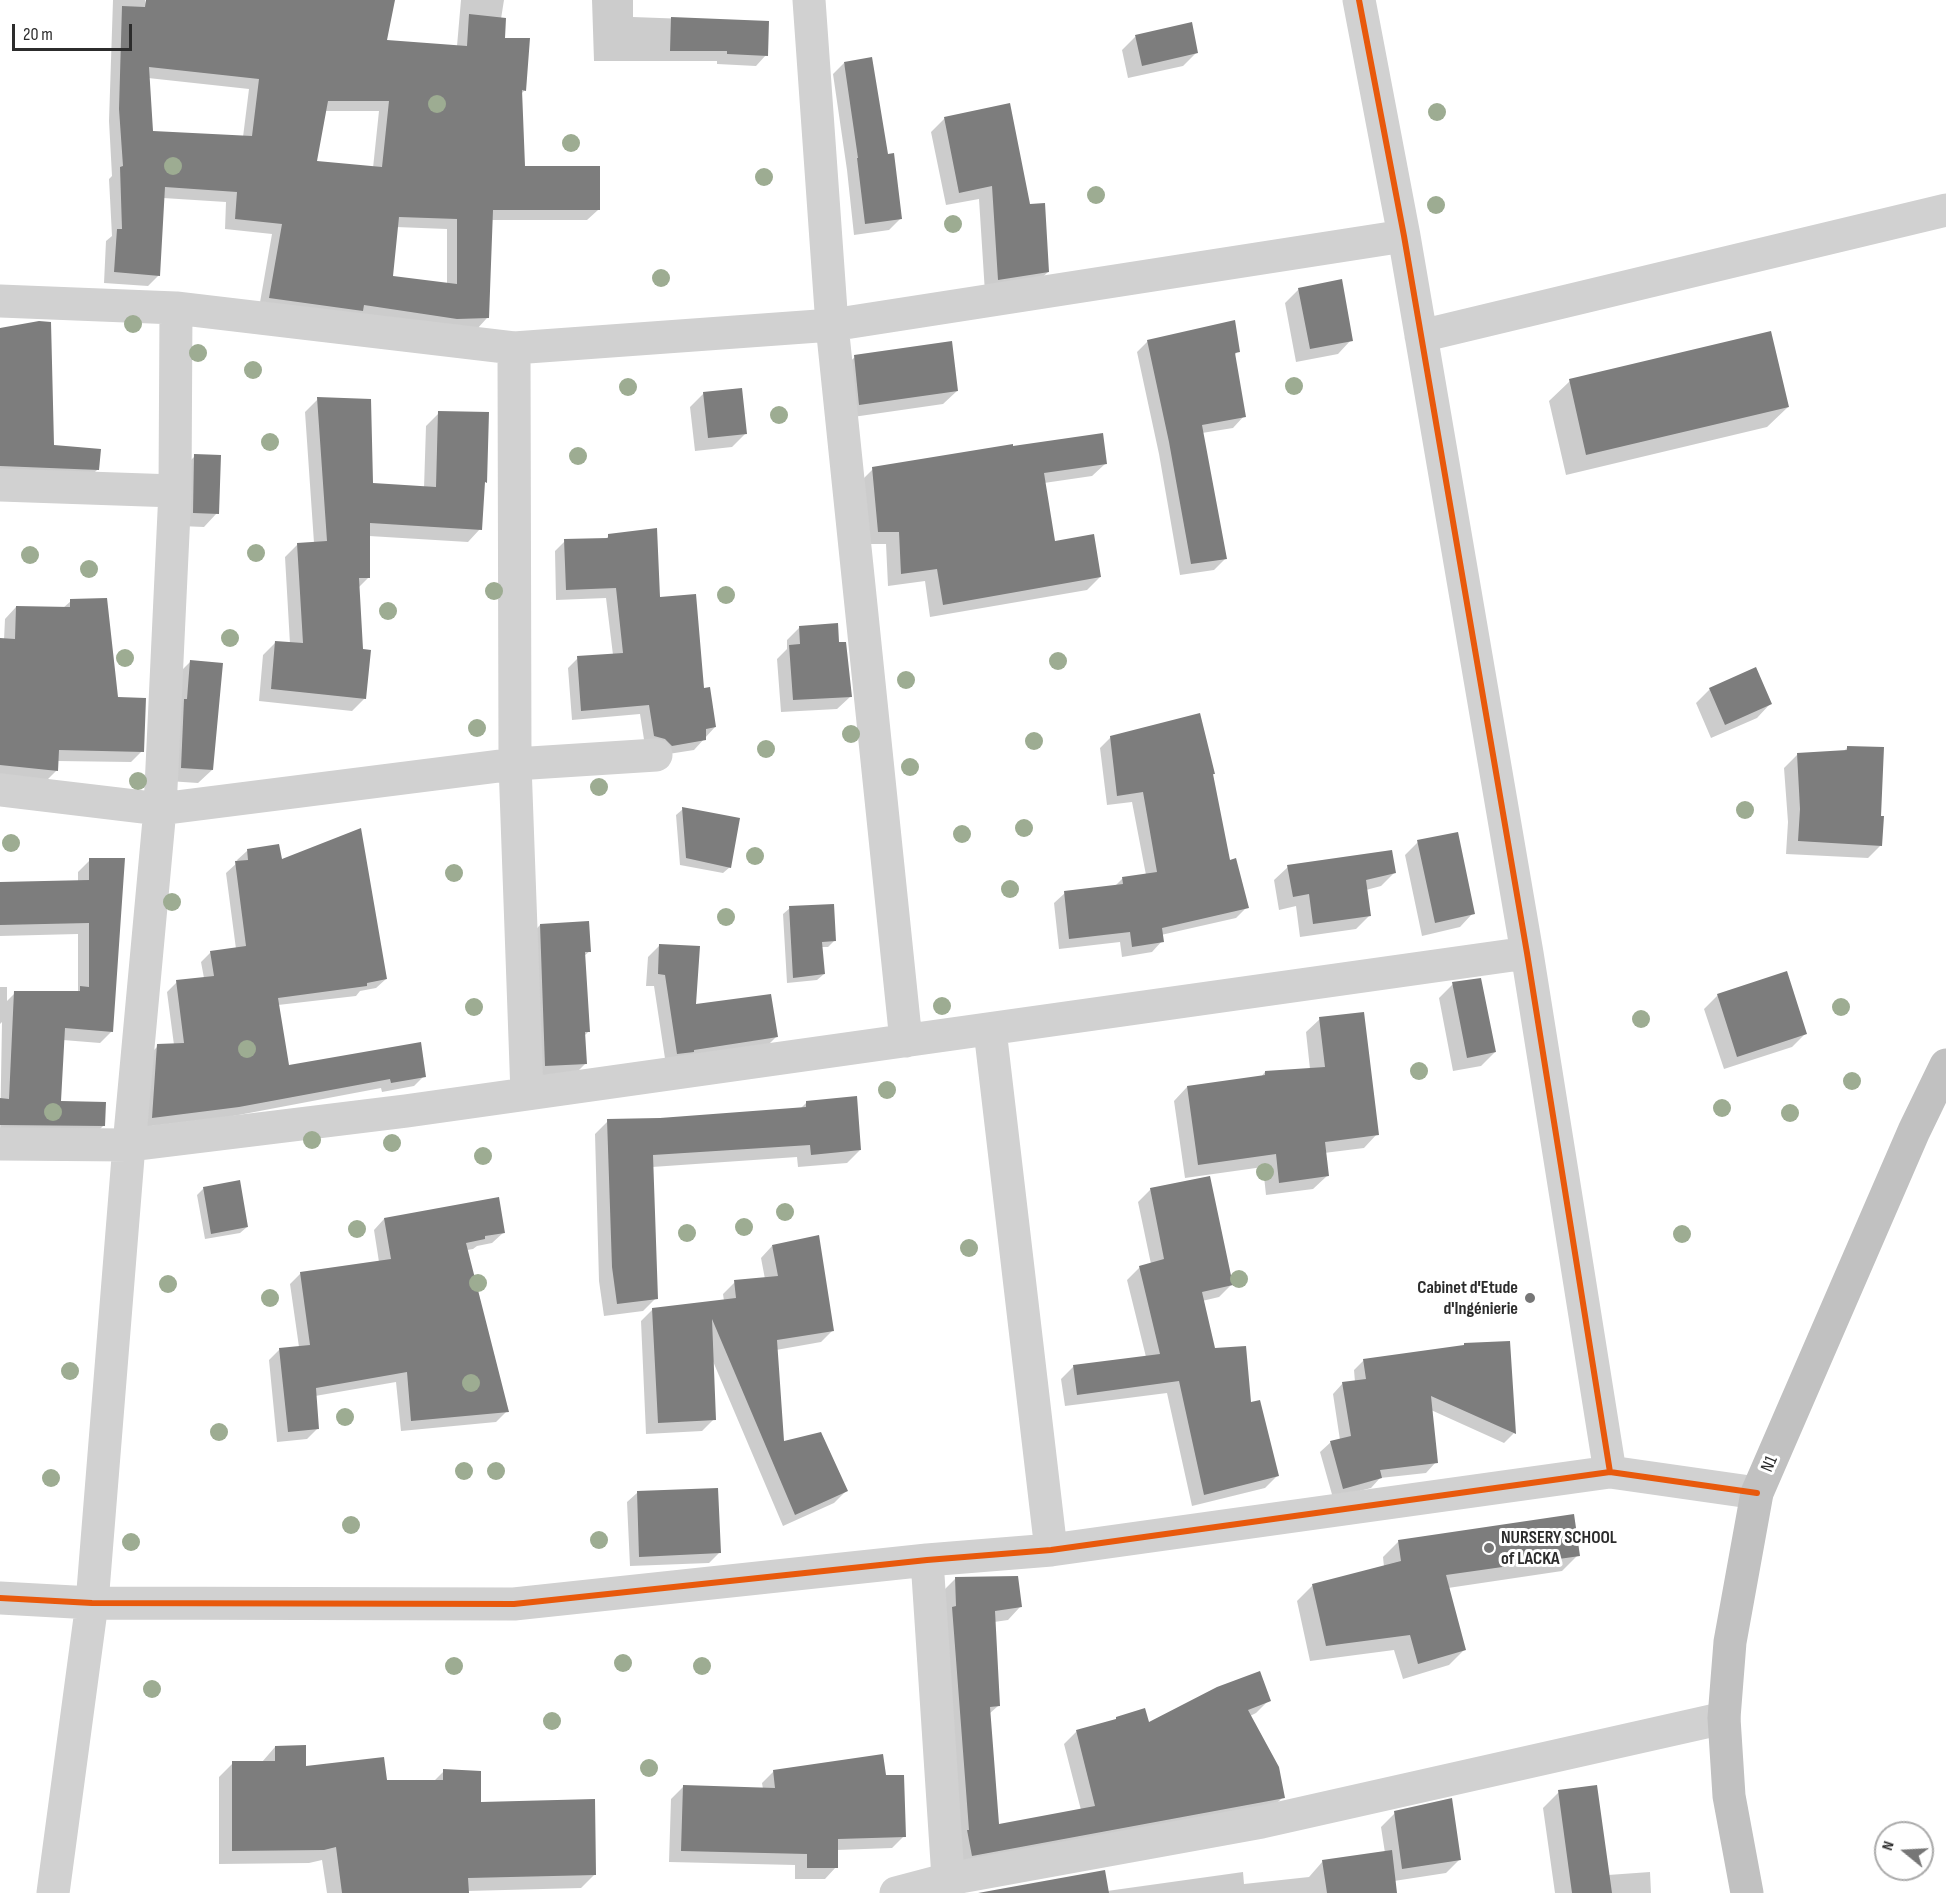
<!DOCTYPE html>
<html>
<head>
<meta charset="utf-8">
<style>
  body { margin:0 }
  #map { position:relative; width:1946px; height:1893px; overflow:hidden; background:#fff; font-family:"Sofia Sans Condensed",sans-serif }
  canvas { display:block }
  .north { position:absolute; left:1874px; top:1821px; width:60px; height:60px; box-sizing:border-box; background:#fff; border:2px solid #ababab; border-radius:50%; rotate:288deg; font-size:16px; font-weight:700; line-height:24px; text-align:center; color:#2c2c2c }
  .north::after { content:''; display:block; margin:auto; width:21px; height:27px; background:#767676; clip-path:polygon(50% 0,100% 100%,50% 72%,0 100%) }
  .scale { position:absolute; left:12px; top:24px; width:120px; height:27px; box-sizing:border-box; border:3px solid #2c2c2c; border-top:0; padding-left:8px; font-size:18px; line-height:21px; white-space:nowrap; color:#2c2c2c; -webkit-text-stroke:4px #fff; paint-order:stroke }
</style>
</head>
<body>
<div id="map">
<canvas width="1946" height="1893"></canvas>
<div class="north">N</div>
<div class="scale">20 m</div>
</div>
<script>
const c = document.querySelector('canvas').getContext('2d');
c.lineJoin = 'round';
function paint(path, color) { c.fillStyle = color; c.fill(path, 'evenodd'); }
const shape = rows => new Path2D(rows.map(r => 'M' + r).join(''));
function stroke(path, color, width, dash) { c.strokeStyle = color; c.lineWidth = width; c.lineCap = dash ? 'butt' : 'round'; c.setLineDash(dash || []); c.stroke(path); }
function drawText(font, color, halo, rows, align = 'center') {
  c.font = font + ' "Sofia Sans Condensed",sans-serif'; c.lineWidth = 6; c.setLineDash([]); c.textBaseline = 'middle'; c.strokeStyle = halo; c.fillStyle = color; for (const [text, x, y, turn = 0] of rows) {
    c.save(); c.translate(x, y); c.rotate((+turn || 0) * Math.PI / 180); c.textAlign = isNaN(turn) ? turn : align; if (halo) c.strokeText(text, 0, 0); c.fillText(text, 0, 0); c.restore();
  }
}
const shadow = shape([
  [113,0,145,0,154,38,158,0,393,0,385,42,457,46,461,0,504,0,501,19,503,40,525,90,521,94,524,168,598,210,587,220,491,220,487,318,477,329,259,308,272,234,225,229,226,202,163,198,159,275,148,286,104,283,106,241,112,236,109,179,112,176,109,121],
  [148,78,249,89,243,137,151,132],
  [325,111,379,111,373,168,316,162],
  [396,227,447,229,447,284,391,278],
  [592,0,633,0,633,17,767,22,766,55,756,66,717,64,717,61,594,61],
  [1135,37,1196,53,1183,66,1128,78,1122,50],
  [844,63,901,218,889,230,854,235,847,170,833,74],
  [945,118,1029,205,1048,272,1034,285,985,293,979,199,946,205,931,132],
  [1299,289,1351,340,1338,354,1296,362,1285,303],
  [0,329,52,447,98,469,82,485,0,482],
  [1148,341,1238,351,1234,356,1244,416,1233,428,1202,433,1225,559,1214,570,1180,575,1159,454,1137,352],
  [855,357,957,391,943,404,846,418,841,370],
  [1570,381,1788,407,1767,427,1566,475,1549,401],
  [704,393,745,434,732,447,695,451,690,407],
  [318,399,371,485,424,488,426,426,439,413,485,482,483,484,480,529,468,542,369,536,369,577,358,588,365,698,352,711,259,701,263,655,276,642,290,644,285,557,298,544,314,543,305,412],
  [195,456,217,513,204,527,180,526,181,470],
  [1105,464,1092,476,1044,483,1054,543,1100,577,1087,590,930,617,925,581,888,586,886,544,866,544,860,482,873,469],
  [609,536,658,598,703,690,715,727,694,750,662,755,645,746,640,714,572,720,568,668,578,658,613,655,606,598,556,600,555,551,565,541,604,540],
  [71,601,142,751,131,762,57,761,57,770,46,781,0,777,0,639,4,640,5,619,16,607,63,608],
  [799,628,838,644,850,697,837,709,781,712,777,659,787,649,787,640],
  [191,661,212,770,198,783,168,781,177,675],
  [1710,689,1770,704,1757,718,1711,738,1696,703],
  [1111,737,1214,774,1211,776,1229,862,1247,907,1236,918,1161,935,1162,941,1152,952,1122,957,1120,942,1059,949,1054,903,1065,893,1114,887,1122,879,1146,875,1132,802,1107,805,1100,748],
  [1848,747,1880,817,1881,845,1868,858,1786,854,1788,822,1784,768,1797,755,1844,751],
  [683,809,730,867,723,873,680,865,676,815],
  [1418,842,1473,913,1460,927,1422,936,1405,855],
  [247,851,281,861,386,979,376,988,360,991,356,996,278,1005,287,1067,424,1076,414,1086,382,1092,381,1088,228,1117,143,1127,148,1056,158,1046,174,1045,167,992,177,982,204,978,201,962,211,952,236,949,226,873,238,862,237,860],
  [90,860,112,1031,100,1043,63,1040,60,1103,104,1125,92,1137,0,1137,2,1022,0,1024,0,987,7,987,7,1001,15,993,76,993,78,991,78,934,0,936,0,883,78,882,78,872],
  [1288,867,1394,873,1381,886,1366,890,1370,915,1356,929,1300,937,1296,906,1279,910,1274,880],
  [790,908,834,941,828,947,821,947,824,974,817,980,787,983,783,914],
  [540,925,590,951,584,956,589,1031,584,1036,586,1063,573,1076,533,1078,528,938],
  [660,945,695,1006,776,1037,764,1049,666,1065,654,986,646,986,648,957],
  [1453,984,1495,1052,1481,1066,1453,1071,1439,998],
  [1718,995,1806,1033,1792,1047,1724,1069,1704,1009],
  [1320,1019,1377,1134,1364,1148,1324,1153,1327,1176,1313,1189,1266,1195,1263,1167,1185,1178,1174,1101,1187,1087,1261,1077,1265,1072,1310,1069,1306,1032],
  [807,1102,860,1150,847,1163,798,1167,797,1157,652,1167,656,1298,643,1311,604,1316,599,1281,595,1134,608,1121,660,1119,800,1109],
  [204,1188,247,1227,240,1233,205,1239,197,1195],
  [1151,1189,1232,1284,1219,1297,1202,1301,1214,1350,1249,1404,1277,1476,1265,1488,1192,1506,1167,1393,1065,1406,1061,1379,1074,1366,1146,1357,1127,1280,1140,1267,1151,1264,1138,1202],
  [384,1219,503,1233,492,1243,477,1246,473,1249,467,1250,507,1411,496,1422,401,1431,396,1382,315,1396,318,1428,307,1439,277,1442,269,1360,280,1349,299,1347,290,1284,301,1273,379,1262,374,1230],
  [772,1246,833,1330,821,1342,776,1350,783,1442,846,1491,834,1503,783,1526,712,1359,714,1419,702,1431,646,1434,641,1321,653,1309,724,1301,723,1294,735,1282,765,1279,761,1258],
  [1364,1360,1514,1433,1504,1443,1431,1410,1436,1462,1426,1473,1380,1478,1371,1488,1333,1498,1320,1452,1331,1442,1340,1440,1333,1394,1343,1383,1355,1382,1354,1370],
  [637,1493,719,1553,709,1563,630,1566,627,1502],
  [1399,1541,1578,1555,1562,1571,1448,1588,1465,1649,1449,1665,1403,1679,1394,1650,1310,1661,1297,1601,1313,1585,1384,1567,1383,1557],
  [956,1578,1020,1607,1008,1620,994,1622,998,1706,989,1714,997,1826,1081,1810,1064,1744,1077,1731,1148,1725,1269,1700,1256,1713,1250,1716,1283,1797,1270,1810,959,1868,943,1591],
  [275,1747,304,1768,385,1782,433,1782,444,1771,479,1803,595,1874,581,1888,467,1891,468,1893,327,1893,322,1860,309,1863,219,1864,219,1777,233,1763,262,1762],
  [774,1771,884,1776,904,1836,892,1848,837,1850,836,1867,825,1879,795,1879,795,1865,669,1862,671,1799,683,1787,763,1789,762,1783],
  [1559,1792,1608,1875,1650,1872,1651,1893,1555,1893,1543,1808],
  [1395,1813,1460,1859,1446,1873,1394,1881,1396,1893,985,1893,1107,1891,1243,1872,1244,1884,1309,1877,1323,1861,1385,1853,1381,1827]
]);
const building = shape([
  [146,0,395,0,387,40,467,46,469,14,506,18,505,38,530,38,526,91,522,90,525,166,600,166,600,210,493,210,489,318,457,319,364,305,363,311,269,298,282,224,235,219,237,192,165,187,160,276,114,272,117,229,122,229,120,167,123,166,119,109,122,6,145,7],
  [149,67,259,79,252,136,153,131],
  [328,101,389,101,382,167,317,161],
  [399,217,457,219,457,284,393,276],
  [671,17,769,21,768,56,727,54,727,51,670,51],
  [1192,22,1198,53,1142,66,1135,35],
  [872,57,888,154,894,153,902,219,865,224,857,158,858,158,844,62],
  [1010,103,1030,204,1045,203,1049,272,998,280,992,186,959,193,944,117],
  [1342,279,1353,341,1310,349,1298,288],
  [1235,320,1240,352,1235,353,1246,417,1202,425,1227,559,1191,564,1169,442,1147,340],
  [39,321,51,322,54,445,101,449,99,470,0,466,0,328],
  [1771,331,1789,407,1586,455,1569,379],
  [952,341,958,391,859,405,854,355],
  [742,388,747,434,708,438,703,392],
  [317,397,371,399,373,483,436,487,438,411,489,412,487,483,485,482,482,530,370,523,370,578,359,578,363,649,371,650,366,699,271,689,275,641,303,643,297,543,327,541],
  [1103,433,1107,464,1044,473,1055,541,1094,534,1101,577,943,605,937,569,901,574,899,532,878,532,872,467,1013,444,1013,446],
  [194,454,221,455,219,514,193,513],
  [657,528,660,597,696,594,704,688,710,687,716,727,706,729,706,740,672,746,665,739,654,736,649,705,581,711,577,656,623,653,616,588,566,590,564,539,608,538,608,534],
  [107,598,118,697,146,698,144,752,59,750,58,771,0,765,0,638,15,639,16,606,70,607,70,599],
  [838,623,839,642,846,642,852,697,793,700,789,645,800,644,799,626],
  [190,660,223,663,213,770,181,768,184,699,187,699],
  [1756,667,1772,704,1725,725,1709,688],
  [1200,713,1215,774,1213,774,1230,860,1236,858,1249,908,1162,928,1164,942,1132,947,1130,932,1069,939,1064,891,1123,884,1122,877,1157,872,1143,792,1117,796,1110,736],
  [1847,746,1884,747,1881,816,1884,816,1882,846,1798,841,1800,809,1797,753,1847,750],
  [682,807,740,818,731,868,686,858],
  [361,828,387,979,367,983,367,986,278,998,289,1065,421,1042,426,1077,391,1083,390,1079,239,1107,152,1118,157,1044,184,1043,176,980,214,976,210,951,246,946,235,861,248,860,247,849,279,844,282,859],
  [1458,832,1475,914,1435,923,1417,840],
  [1392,850,1396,873,1366,880,1371,916,1313,924,1309,894,1293,897,1287,865],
  [89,858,125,858,113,1032,65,1028,61,1101,106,1102,105,1126,0,1125,0,1098,9,1099,14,991,80,991,80,986,89,987,89,923,0,925,0,882,89,880],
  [834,904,836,941,822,942,825,974,793,978,789,906],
  [589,921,591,952,585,952,590,1032,585,1032,587,1064,545,1066,540,924],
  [659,944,700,946,696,1004,771,994,778,1037,694,1050,694,1052,677,1054,665,975,658,974],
  [1787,971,1807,1034,1737,1057,1717,994],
  [1481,978,1496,1052,1467,1058,1452,982],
  [1364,1012,1379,1135,1325,1142,1329,1176,1279,1183,1276,1154,1198,1165,1187,1086,1265,1075,1265,1071,1325,1067,1319,1017],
  [857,1096,861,1150,811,1155,810,1145,653,1155,658,1299,617,1304,612,1267,607,1119,660,1118,806,1107,806,1101],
  [1210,1176,1233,1285,1202,1292,1215,1348,1246,1346,1251,1402,1260,1400,1279,1476,1204,1495,1179,1381,1077,1395,1073,1365,1160,1354,1139,1266,1164,1259,1150,1188],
  [240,1180,248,1227,211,1234,203,1187],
  [499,1197,505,1233,485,1236,485,1239,466,1243,509,1412,411,1421,407,1372,316,1388,319,1429,288,1432,279,1348,310,1345,300,1272,391,1259,384,1218],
  [819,1235,834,1331,777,1340,784,1441,821,1432,848,1491,795,1515,712,1319,716,1420,658,1423,652,1308,736,1298,734,1280,778,1276,772,1245],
  [1510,1341,1516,1434,1431,1396,1438,1463,1380,1470,1382,1478,1343,1489,1330,1441,1351,1436,1342,1382,1366,1379,1363,1359,1464,1345,1464,1343],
  [718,1488,721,1553,639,1557,637,1491],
  [1574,1514,1580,1556,1446,1575,1466,1650,1418,1664,1410,1635,1326,1646,1312,1584,1401,1561,1398,1540],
  [1018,1576,1022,1607,995,1611,1000,1706,990,1707,999,1824,1095,1806,1076,1730,1116,1719,1116,1717,1145,1708,1149,1722,1217,1687,1260,1671,1271,1701,1248,1710,1279,1767,1285,1798,972,1856,967,1830,969,1830,952,1607,956,1606,955,1577],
  [306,1745,306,1766,384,1757,387,1780,443,1780,443,1769,481,1771,481,1802,595,1799,596,1875,468,1878,469,1893,342,1893,336,1847,324,1850,232,1851,232,1761,275,1761,275,1746],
  [883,1754,886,1775,904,1775,906,1837,838,1839,838,1868,807,1868,807,1854,681,1851,683,1785,775,1788,773,1770],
  [1597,1785,1612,1893,1572,1893,1558,1790],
  [1452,1798,1461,1860,1402,1869,1394,1811],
  [1392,1850,1397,1893,1327,1893,1322,1860],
  [1105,1870,1109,1893,978,1893]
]);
const minor = shape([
  [809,0,832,325,906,1041],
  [1359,0,1404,236,1527,953,1610,1472,1757,1493],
  [0,301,176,308,514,348,832,325,1404,236],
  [1421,336,1946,210],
  [514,348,515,764,527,1094],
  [0,485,175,491],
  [0,790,160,809,515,764,656,755],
  [990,1030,1051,1550],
  [0,1144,129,1145,406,1111,1527,953],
  [927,1560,949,1893],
  [0,1598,92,1603,514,1604,927,1560,1051,1550,1610,1472],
  [53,1893,92,1603,129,1145,160,809,175,491,176,308],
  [896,1893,949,1879,1262,1822,1724,1718]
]);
const trunk = shape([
  [1747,1893,1729,1796,1724,1718,1730,1642,1757,1493,1914,1131,1946,1065]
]);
const cycleway = shape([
  [1359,0,1404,236,1527,953,1610,1472,1757,1493],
  [0,1598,92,1603,514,1604,927,1560,1051,1550,1610,1472]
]);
const trees = [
  [437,104],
  [1437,112],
  [571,143],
  [173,166],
  [764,177],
  [1096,195],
  [1436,205],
  [953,224],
  [661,278],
  [133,324],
  [198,353],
  [253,370],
  [1294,386],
  [628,387],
  [779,415],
  [270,442],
  [578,456],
  [256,553],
  [30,555],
  [89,569],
  [494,591],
  [726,595],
  [388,611],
  [230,638],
  [125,658],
  [1058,661],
  [906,680],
  [477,728],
  [851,734],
  [1034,741],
  [766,749],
  [910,767],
  [138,781],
  [599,787],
  [1745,810],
  [1024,828],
  [962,834],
  [11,843],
  [755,856],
  [454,873],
  [1010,889],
  [172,902],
  [726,917],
  [942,1006],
  [474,1007],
  [1841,1007],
  [1641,1019],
  [247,1049],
  [1419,1071],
  [1852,1081],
  [887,1090],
  [1722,1108],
  [53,1112],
  [1790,1113],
  [312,1140],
  [392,1143],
  [483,1156],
  [1265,1172],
  [785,1212],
  [744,1227],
  [357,1229],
  [687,1233],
  [1682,1234],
  [969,1248],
  [1239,1279],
  [478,1283],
  [168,1284],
  [270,1298],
  [70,1371],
  [471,1383],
  [345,1417],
  [219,1432],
  [464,1471],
  [496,1471],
  [51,1478],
  [351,1525],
  [599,1540],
  [131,1542],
  [623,1663],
  [454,1666],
  [702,1666],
  [152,1689],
  [552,1721],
  [649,1768]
];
const markers = [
  [1530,1298,6,"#767676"],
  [1489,1548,6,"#767676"]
];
const poiNames = [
  ["Cabinet d'Etude",1518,1288],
  ["d'Ingénierie",1518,1309],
  ["NURSERY SCHOOL",1501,1538,"left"],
  ["of LACKA",1501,1559,"left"]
];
const streetNames = [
  ["N1",1770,1464,-67]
];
paint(shadow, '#0003');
paint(building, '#7d7d7d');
stroke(minor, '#d1d1d1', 33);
stroke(trunk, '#c1c1c1', 33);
stroke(cycleway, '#e8590c', 6);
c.fillStyle = '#9dac92';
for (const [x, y] of trees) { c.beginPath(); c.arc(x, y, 9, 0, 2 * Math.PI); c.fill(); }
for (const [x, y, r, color] of markers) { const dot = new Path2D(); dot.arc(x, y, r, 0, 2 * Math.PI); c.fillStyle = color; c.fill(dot); stroke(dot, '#fff', 2); }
drawText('bold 18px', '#2c2c2c', '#fff', poiNames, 'right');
drawText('18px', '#2c2c2c', '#fff', streetNames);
</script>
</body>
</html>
